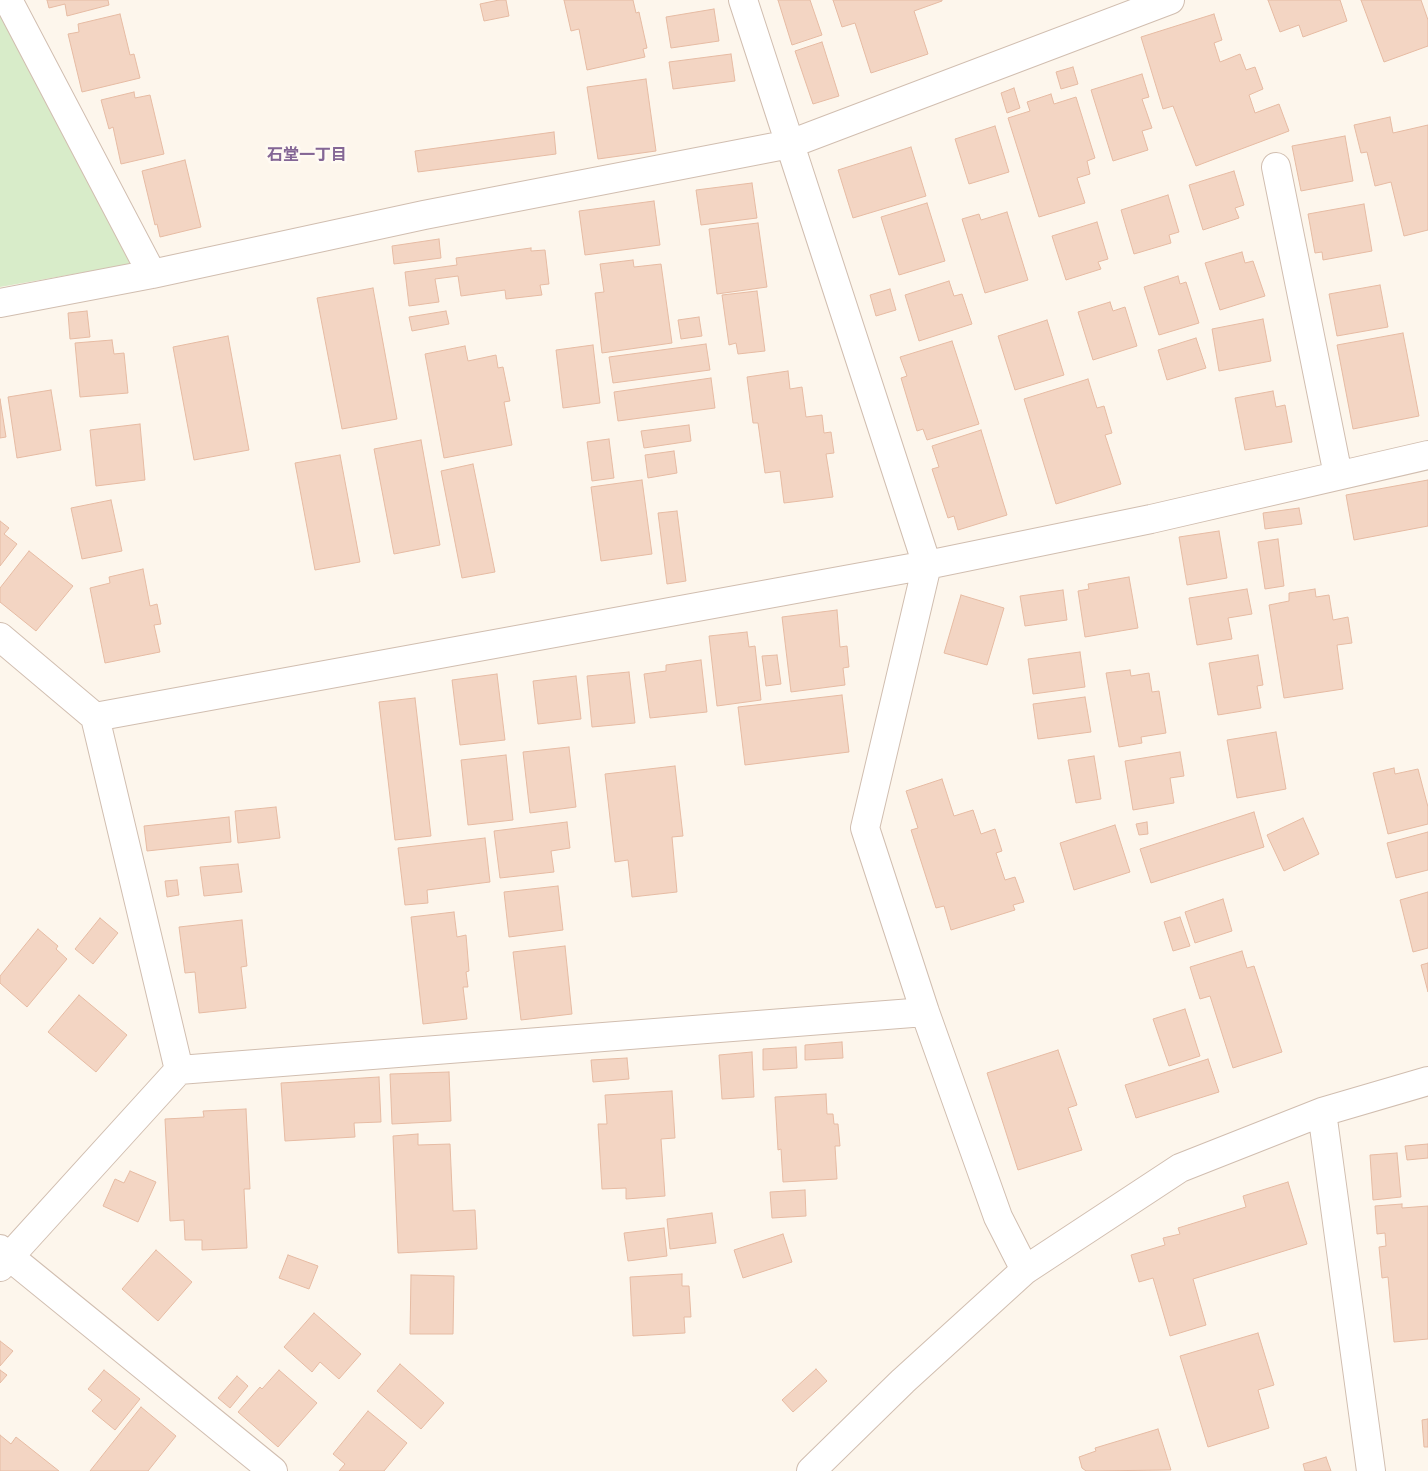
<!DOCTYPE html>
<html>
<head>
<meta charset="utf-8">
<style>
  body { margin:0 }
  canvas { display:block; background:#fdf6ec }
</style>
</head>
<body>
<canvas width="1428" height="1471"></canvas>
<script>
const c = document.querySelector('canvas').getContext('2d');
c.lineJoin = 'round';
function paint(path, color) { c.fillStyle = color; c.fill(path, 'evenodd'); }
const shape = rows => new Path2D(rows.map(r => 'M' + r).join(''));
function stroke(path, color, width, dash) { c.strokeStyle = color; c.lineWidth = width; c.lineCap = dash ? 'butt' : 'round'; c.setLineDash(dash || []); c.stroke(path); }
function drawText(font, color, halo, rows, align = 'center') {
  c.font = font + ' Poppins,"Noto Sans JP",sans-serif'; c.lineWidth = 5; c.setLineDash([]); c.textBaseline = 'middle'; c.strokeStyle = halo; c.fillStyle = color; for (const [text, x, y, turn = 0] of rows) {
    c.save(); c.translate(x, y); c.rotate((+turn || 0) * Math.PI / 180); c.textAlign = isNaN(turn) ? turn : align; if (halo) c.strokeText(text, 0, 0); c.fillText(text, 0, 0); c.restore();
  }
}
const green = shape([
  [0,15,131,264,0,287]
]);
const building = shape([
  [47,0,108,0,109,5,67,16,65,4,49,8,47,0],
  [499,0,506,0,509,16,484,21,480,4,499,0],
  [564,0,633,0,636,13,639,12,647,48,643,49,645,57,587,70,579,29,571,31,564,0],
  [778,0,810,0,822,35,792,45,778,0],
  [833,0,942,0,942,1,914,11,928,54,871,73,855,23,842,27,833,0],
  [1268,0,1340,0,1347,21,1303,37,1299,25,1280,32,1268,0],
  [1361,0,1421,0,1428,20,1428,46,1384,62,1361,0],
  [714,9,719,41,671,48,666,17,714,9],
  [120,14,130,55,134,54,140,78,82,92,68,34,79,32,78,24,120,14],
  [1214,14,1222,40,1214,43,1220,62,1240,54,1246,70,1255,67,1263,89,1249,95,1255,113,1279,104,1289,131,1196,166,1173,106,1163,109,1141,37,1214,14],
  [822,42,839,96,813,104,795,51,822,42],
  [731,54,735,81,673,89,669,62,731,54],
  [1073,67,1078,84,1061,89,1056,72,1073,67],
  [1142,74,1149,97,1142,99,1152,128,1142,131,1148,150,1113,161,1091,90,1142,74],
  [646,79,656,151,598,159,587,87,646,79],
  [1014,88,1020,108,1007,113,1001,93,1014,88],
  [134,92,135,98,150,95,164,154,121,164,113,127,109,129,101,100,134,92],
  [1051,94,1054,104,1076,97,1095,158,1087,161,1090,174,1077,178,1085,203,1039,217,1008,118,1030,111,1027,102,1051,94],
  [1390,117,1393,133,1428,125,1428,230,1404,236,1391,182,1375,186,1367,152,1361,153,1354,125,1390,117],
  [995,126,1009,172,969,184,955,139,995,126],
  [554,132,556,154,418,172,415,151,554,132],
  [1345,136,1353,181,1301,191,1292,146,1345,136],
  [911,147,926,196,853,218,838,170,911,147],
  [185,160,201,227,160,237,157,224,155,225,142,171,185,160],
  [1234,171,1244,205,1235,208,1239,218,1203,230,1189,185,1234,171],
  [752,183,757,218,701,225,696,190,752,183],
  [1168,195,1179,232,1169,235,1171,243,1134,254,1121,210,1168,195],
  [654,201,660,245,585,255,579,211,654,201],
  [927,203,945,261,899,275,881,217,927,203],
  [1364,204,1372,251,1323,260,1322,252,1315,253,1308,214,1364,204],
  [1007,212,1028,280,985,293,962,219,979,214,981,220,1007,212],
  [1097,222,1108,259,1098,262,1101,269,1066,280,1052,236,1097,222],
  [758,223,767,287,717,294,709,229,758,223],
  [439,239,441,258,394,264,392,246,439,239],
  [531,248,531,251,545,250,549,284,540,285,542,295,506,299,505,290,461,296,458,276,435,279,439,302,409,306,405,272,457,265,456,258,531,248],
  [1242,252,1245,263,1253,261,1265,296,1220,310,1205,263,1242,252],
  [633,260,634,267,661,264,672,343,602,353,595,293,604,292,600,264,633,260],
  [1178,276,1180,284,1186,282,1199,323,1159,335,1144,287,1178,276],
  [949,281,954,296,962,294,972,324,919,341,905,295,949,281],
  [1380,285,1388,327,1337,336,1329,294,1380,285],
  [373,288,397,419,342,429,317,298,373,288],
  [890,289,896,310,876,316,870,295,890,289],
  [757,291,765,351,738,354,736,343,729,345,722,295,757,291],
  [1110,302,1113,311,1125,307,1137,346,1093,360,1078,312,1110,302],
  [87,311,90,337,70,339,68,313,87,311],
  [446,311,449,324,412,331,409,317,446,311],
  [699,317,702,336,681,339,678,320,699,317],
  [1263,319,1271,361,1219,371,1212,329,1263,319],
  [1047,320,1064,375,1015,390,998,336,1047,320],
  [1403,333,1419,416,1353,429,1337,345,1403,333],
  [228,336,249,450,194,460,173,347,228,336],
  [1196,338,1206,368,1167,380,1158,350,1196,338],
  [112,340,114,354,124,353,128,393,80,397,75,343,112,340],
  [952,341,979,424,927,440,923,429,917,431,901,378,907,376,900,357,952,341],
  [706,344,710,370,613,383,609,357,706,344],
  [593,345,600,403,563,408,556,350,593,345],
  [465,346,468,361,496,355,498,368,503,367,510,401,504,402,512,445,444,458,425,354,465,346],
  [788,371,790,389,802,387,806,417,822,415,824,433,831,432,834,453,826,454,833,497,784,503,780,471,765,473,758,423,753,423,747,377,788,371],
  [711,378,715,408,618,421,614,392,711,378],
  [1088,379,1097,408,1104,406,1112,433,1105,435,1121,484,1056,504,1024,399,1088,379],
  [51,390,61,450,17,458,8,397,51,390],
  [1273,391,1276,407,1285,405,1292,442,1245,450,1235,398,1273,391],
  [0,399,6,437,0,438,0,399],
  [140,424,145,480,96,486,90,430,140,424],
  [689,425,691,441,644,448,641,431,689,425],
  [981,430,1007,515,958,530,954,516,948,518,932,469,939,467,932,446,981,430],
  [609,439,614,478,592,481,587,442,609,439],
  [421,440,440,545,394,554,374,449,421,440],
  [674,451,677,473,648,478,645,455,674,451],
  [340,455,360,562,315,570,295,463,340,455],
  [473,464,495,572,462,578,441,471,473,464],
  [642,480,652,554,601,561,591,487,642,480],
  [1428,480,1428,526,1354,540,1346,495,1428,480],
  [111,500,122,551,82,559,71,508,111,500],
  [1299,508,1302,524,1265,529,1263,513,1299,508],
  [677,511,686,581,667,584,658,513,677,511],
  [0,521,9,528,4,534,17,544,0,566,0,521],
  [1219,531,1227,578,1187,585,1179,537,1219,531],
  [1278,539,1284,586,1265,589,1258,542,1278,539],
  [29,551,73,586,36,631,0,602,0,588,29,551],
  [143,569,150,606,157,604,161,624,154,625,160,652,105,663,90,588,110,583,109,577,143,569],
  [1129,577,1138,628,1085,637,1078,591,1089,589,1088,584,1129,577],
  [1247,589,1252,614,1228,618,1232,639,1197,645,1189,598,1247,589],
  [1315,589,1316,597,1329,595,1333,620,1348,617,1352,643,1337,645,1343,689,1284,698,1269,605,1289,601,1289,593,1315,589],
  [1063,590,1067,620,1025,626,1020,596,1063,590],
  [961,595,1004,608,987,665,944,653,961,595],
  [837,610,840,647,847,646,849,667,843,668,845,685,791,692,782,617,837,610],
  [747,632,749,647,755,646,761,700,717,706,709,636,747,632],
  [1080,652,1085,687,1033,694,1028,659,1080,652],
  [777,655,781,684,766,686,762,656,777,655],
  [1258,655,1263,685,1257,686,1261,708,1218,715,1209,663,1258,655],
  [701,660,707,712,650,718,644,674,666,671,666,665,701,660],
  [1130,670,1131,676,1149,673,1152,692,1159,691,1166,733,1141,737,1142,743,1119,747,1106,673,1130,670],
  [629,672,635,723,592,727,587,676,629,672],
  [497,674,505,740,460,745,452,680,497,674],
  [576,676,581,719,538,724,533,681,576,676],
  [842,695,849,752,745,765,738,707,842,695],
  [1085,697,1091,732,1038,739,1033,704,1085,697],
  [415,698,431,836,395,840,379,702,415,698],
  [1276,732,1286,789,1237,798,1227,740,1276,732],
  [569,747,576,807,530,813,523,752,569,747],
  [1180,752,1184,776,1170,778,1174,803,1133,810,1125,761,1180,752],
  [506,755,513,820,468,825,461,760,506,755],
  [1094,756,1101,799,1076,803,1068,760,1094,756],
  [675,766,683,836,672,837,677,892,632,897,628,860,615,862,605,774,675,766],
  [1394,768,1395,774,1418,769,1428,807,1428,824,1388,834,1373,773,1394,768],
  [942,779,954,816,973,810,981,834,995,829,1002,851,996,853,1005,880,1015,877,1024,902,1013,905,1015,910,951,930,944,906,936,908,911,830,918,828,906,791,942,779],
  [276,807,280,838,238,843,235,811,276,807],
  [1254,812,1264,847,1151,883,1140,849,1254,812],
  [229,817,231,842,147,851,144,826,229,817],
  [1303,818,1319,854,1284,871,1267,835,1303,818],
  [567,822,570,848,551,851,554,872,500,878,494,831,567,822],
  [1147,822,1148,834,1139,835,1136,824,1147,822],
  [1115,825,1130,872,1074,890,1060,843,1115,825],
  [1428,832,1428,870,1396,878,1387,843,1428,832],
  [485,838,490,882,427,890,428,903,405,905,398,848,485,838],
  [238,864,242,892,204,896,200,867,238,864],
  [177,880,179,895,167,897,165,881,177,880],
  [558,886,563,930,509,937,504,892,558,886],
  [1428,892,1428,948,1413,952,1400,900,1428,892],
  [1223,899,1232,931,1195,943,1185,912,1223,899],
  [454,912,457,937,466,935,469,971,466,972,468,987,463,987,467,1019,423,1024,411,917,454,912],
  [1180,917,1190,946,1173,951,1164,922,1180,917],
  [100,918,118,933,93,964,75,949,100,918],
  [242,920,247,966,241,967,246,1008,199,1013,195,972,185,973,179,927,242,920],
  [38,929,58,946,56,949,67,959,27,1007,0,983,0,976,38,929],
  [565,946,572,1014,521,1020,513,952,565,946],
  [1242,951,1247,968,1254,966,1282,1052,1233,1068,1210,996,1200,999,1190,967,1242,951],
  [1428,963,1428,992,1421,965,1428,963],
  [79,995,127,1035,96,1072,48,1032,79,995],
  [1185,1009,1200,1056,1169,1066,1153,1019,1185,1009],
  [842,1042,843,1058,805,1060,805,1045,842,1042],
  [796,1047,797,1068,763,1070,763,1049,796,1047],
  [1058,1050,1077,1105,1068,1108,1082,1150,1018,1170,987,1073,1058,1050],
  [752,1052,754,1097,722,1099,719,1055,752,1052],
  [627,1058,629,1079,593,1082,591,1060,627,1058],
  [1208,1059,1219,1092,1136,1118,1125,1085,1208,1059],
  [449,1072,451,1121,392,1124,390,1074,449,1072],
  [379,1077,381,1122,354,1123,355,1137,285,1141,281,1083,379,1077],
  [672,1091,675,1138,661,1139,665,1196,626,1199,626,1188,602,1189,598,1124,607,1124,605,1095,672,1091],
  [826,1094,827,1114,833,1114,834,1124,838,1124,840,1146,835,1146,837,1179,783,1182,781,1149,778,1150,775,1097,826,1094],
  [246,1109,250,1189,244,1189,247,1248,202,1250,202,1240,185,1240,184,1220,170,1221,165,1119,204,1117,203,1111,246,1109],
  [418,1134,418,1145,450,1144,453,1211,475,1210,477,1249,398,1253,393,1136,418,1134],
  [1428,1144,1428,1158,1407,1160,1405,1146,1428,1144],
  [1397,1153,1401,1197,1373,1200,1370,1155,1397,1153],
  [130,1171,156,1182,138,1222,103,1206,115,1179,124,1183,130,1171],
  [1288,1182,1307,1244,1193,1279,1206,1325,1170,1336,1153,1278,1139,1282,1131,1255,1165,1245,1163,1238,1180,1234,1178,1228,1246,1207,1243,1196,1288,1182],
  [805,1190,806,1216,772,1218,770,1192,805,1190],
  [1402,1204,1402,1208,1428,1206,1428,1339,1394,1342,1388,1277,1382,1278,1379,1247,1386,1246,1385,1233,1377,1234,1375,1206,1402,1204],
  [712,1213,716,1243,670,1249,667,1219,712,1213],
  [664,1228,667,1256,628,1261,624,1233,664,1228],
  [783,1234,792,1262,743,1278,734,1250,783,1234],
  [156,1250,192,1282,158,1321,122,1289,156,1250],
  [288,1255,318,1266,309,1289,279,1278,288,1255],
  [682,1274,682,1286,689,1286,691,1317,684,1317,685,1333,633,1336,630,1277,682,1274],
  [411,1275,454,1276,453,1334,410,1334,411,1275],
  [314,1313,361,1354,339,1379,320,1362,312,1372,284,1347,314,1313],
  [1258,1333,1274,1385,1258,1390,1269,1428,1208,1447,1180,1356,1258,1333],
  [0,1341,13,1351,0,1366,0,1341],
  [400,1364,444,1403,421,1429,377,1391,400,1364],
  [816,1369,827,1381,793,1412,782,1400,816,1369],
  [0,1370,7,1375,0,1383,0,1370],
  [104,1370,140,1399,115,1430,92,1411,102,1400,88,1389,104,1370],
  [279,1370,317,1403,278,1447,238,1412,260,1387,262,1389,279,1370],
  [237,1376,248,1386,230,1408,218,1398,237,1376],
  [141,1407,176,1436,148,1471,90,1471,141,1407],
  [368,1411,407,1443,384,1471,339,1471,345,1464,333,1454,368,1411],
  [1428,1419,1428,1447,1424,1447,1422,1420,1428,1419],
  [1158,1429,1171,1470,1086,1471,1082,1468,1079,1457,1096,1451,1095,1448,1158,1429],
  [0,1435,11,1444,16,1437,59,1471,0,1471,0,1435],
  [1326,1457,1331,1471,1305,1471,1303,1464,1326,1457]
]);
const minor = shape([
  [8,0,152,274],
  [743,0,927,565,865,828,925,1012,998,1217,1025,1270],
  [1276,167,1338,475],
  [0,303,152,274,424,215,790,144,1170,0],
  [0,637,95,717,179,1070],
  [95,717,927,565,1151,519,1428,455],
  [1322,1112,1371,1471],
  [0,1249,273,1471],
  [0,1267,179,1070,925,1012],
  [811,1471,903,1381,1025,1270,1180,1168,1322,1112,1428,1081]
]);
const neighbourhoodNames = [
  ["石堂一丁目",307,156]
];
paint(green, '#d8ecc9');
paint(building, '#f3d5c3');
stroke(building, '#e6bba3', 1);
stroke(minor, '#d1beb0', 30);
stroke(minor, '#fff', 28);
drawText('bold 16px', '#846695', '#fffaf3', neighbourhoodNames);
</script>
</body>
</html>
